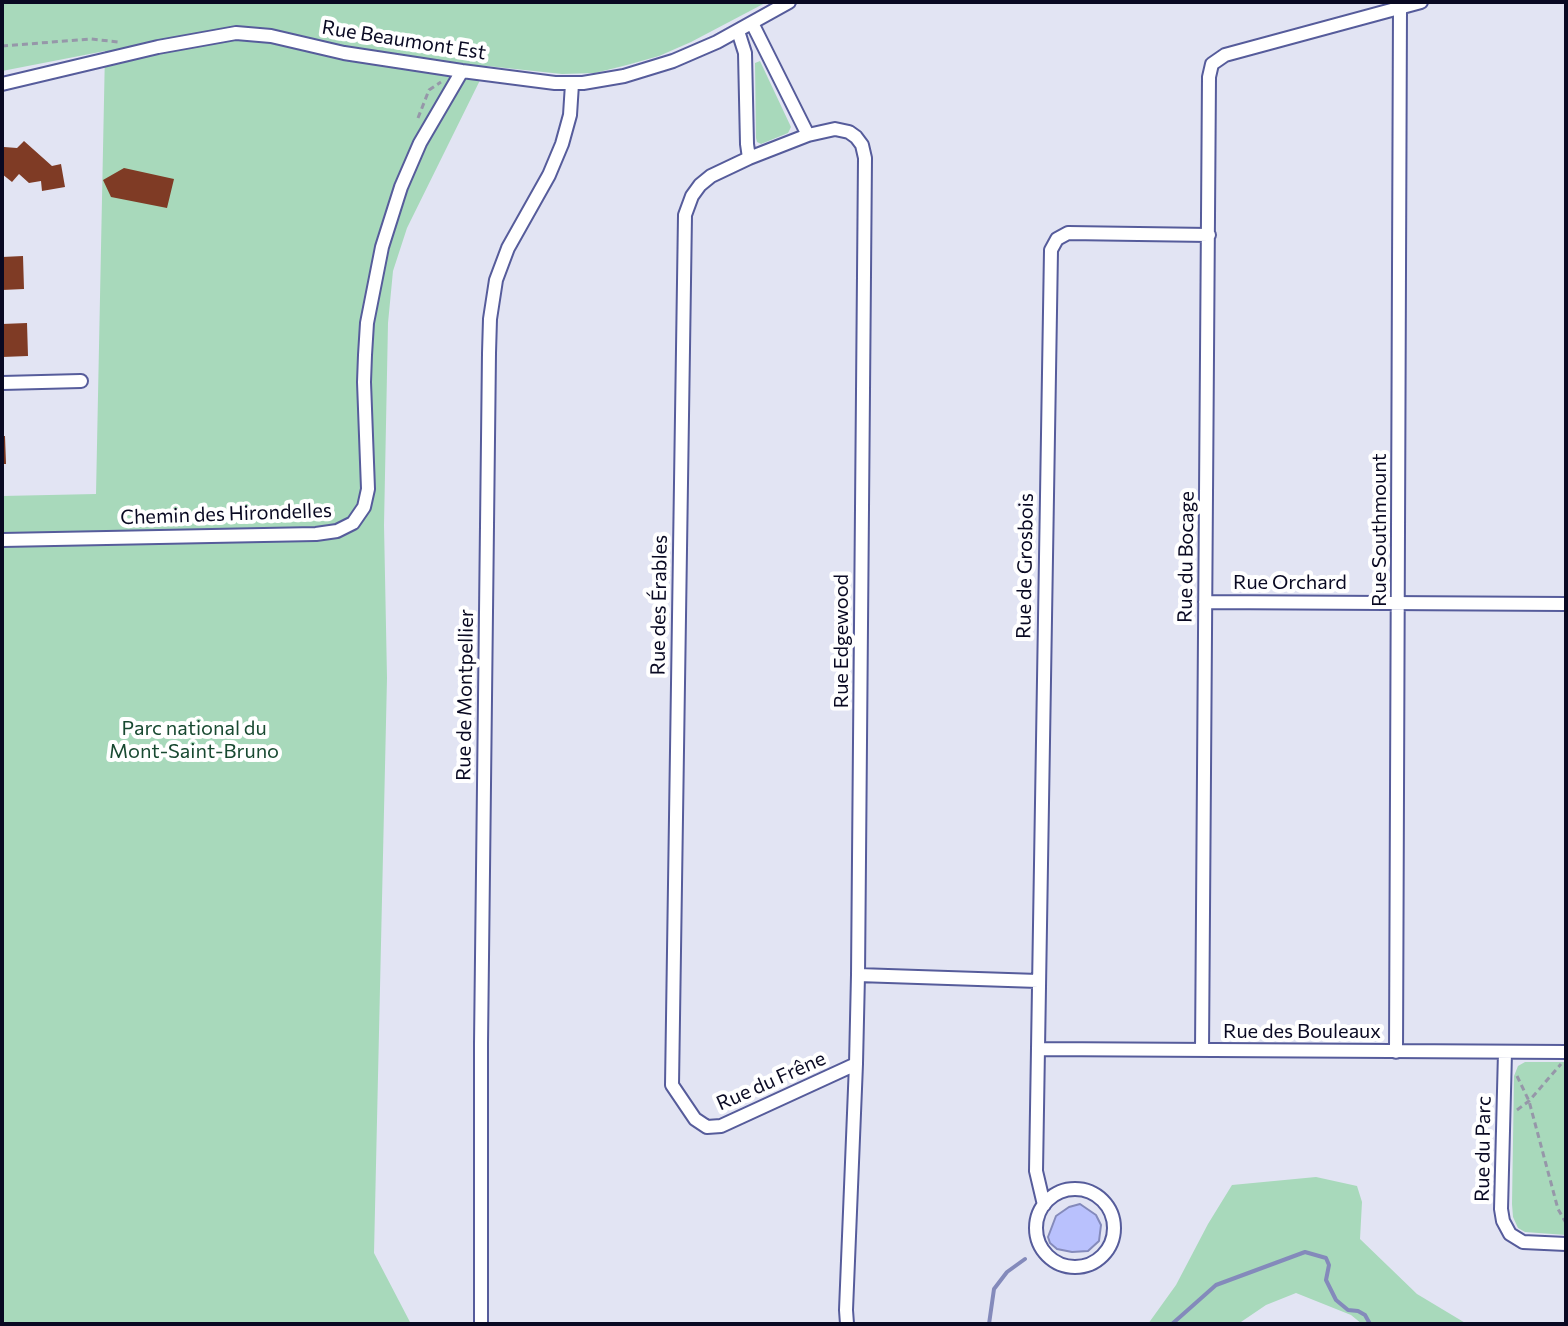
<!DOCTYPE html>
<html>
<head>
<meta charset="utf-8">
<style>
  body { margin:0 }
  #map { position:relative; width:1568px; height:1326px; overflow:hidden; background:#e2e4f3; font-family:Commissioner,sans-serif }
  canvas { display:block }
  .frame { position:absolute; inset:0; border:4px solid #090922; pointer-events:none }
</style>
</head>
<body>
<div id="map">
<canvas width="1568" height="1326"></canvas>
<div class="frame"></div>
</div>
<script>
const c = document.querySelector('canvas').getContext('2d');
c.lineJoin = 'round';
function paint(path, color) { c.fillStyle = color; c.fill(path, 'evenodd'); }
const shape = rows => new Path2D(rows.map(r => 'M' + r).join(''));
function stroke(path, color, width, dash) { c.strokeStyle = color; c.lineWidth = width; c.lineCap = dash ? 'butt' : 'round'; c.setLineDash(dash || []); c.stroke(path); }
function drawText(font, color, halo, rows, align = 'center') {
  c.font = font + ' Commissioner,sans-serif'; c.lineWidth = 8; c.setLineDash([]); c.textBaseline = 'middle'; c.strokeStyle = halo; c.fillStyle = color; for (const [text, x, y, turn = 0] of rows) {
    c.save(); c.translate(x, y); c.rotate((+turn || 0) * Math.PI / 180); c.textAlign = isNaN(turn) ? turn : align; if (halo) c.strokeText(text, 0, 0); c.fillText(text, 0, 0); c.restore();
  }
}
const green = shape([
  [2,2,767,2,691,42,659,56,627,65,595,73,562,74,487,66,407,228,393,271,388,323,384,525,387,678,374,1253,411,1324,2,1324,2,496,96,494,105,51,2,71],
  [760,61,791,127,788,133,761,144,757,142,756,138,755,63],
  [1525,1062,1566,1062,1566,1235,1525,1232,1518,1228,1513,1217,1512,1204,1514,1076,1518,1066],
  [1316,1177,1357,1186,1362,1202,1360,1239,1417,1294,1467,1324,1362,1324,1351,1315,1296,1293,1266,1305,1238,1324,1148,1324,1176,1285,1208,1224,1232,1185]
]);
const water = shape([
  [1080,1204,1096,1215,1101,1225,1099,1241,1088,1251,1072,1252,1057,1249,1050,1243,1048,1237,1056,1216,1069,1207,1080,1204]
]);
const stream = shape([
  [989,1324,994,1289,1007,1272,1025,1259],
  [1172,1324,1216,1285,1305,1252,1326,1258,1329,1265,1326,1280,1336,1300,1348,1310,1358,1311,1365,1315,1370,1324],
  [1435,1324,1442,1324]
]);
const building = shape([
  [24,141,52,166,61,164,65,187,42,191,41,181,29,183,19,174,12,182,2,174,2,149,4,147,17,148],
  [124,168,174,179,167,208,111,197,103,180],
  [23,256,24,289,2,290,2,257],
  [27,323,28,356,2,357,2,324],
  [2,436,5,436,6,464,2,464]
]);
const path = shape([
  [2,46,91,39,118,42],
  [418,118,429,90,441,82],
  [1517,1076,1529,1101,1558,1209,1566,1223],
  [1517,1110,1529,1101,1561,1064]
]);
const street = shape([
  [752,23,808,135],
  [738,31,745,53,747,144,749,158],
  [2,84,158,47,236,33,271,36,344,53,462,71,555,83,583,83,624,76,673,61,717,42,789,2],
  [2,383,81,381],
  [2,540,316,534,337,531,353,523,364,507,368,489,364,382,365,355,367,323,382,247,401,187,420,143,462,71],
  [1205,602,1566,604],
  [858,975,1038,981],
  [1038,1049,1566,1052],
  [1202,1050,1209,77,1212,64,1225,55,1421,2],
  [1396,1052,1400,8],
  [1505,1052,1501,1209,1503,1221,1510,1234,1523,1242,1566,1244],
  '1036 1228a39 39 0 1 1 78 0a39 39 0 1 1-78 0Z',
  [1044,1205,1036,1171,1051,250,1057,239,1068,233,1209,235],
  [481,1324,481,1043,489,353,490,319,496,280,508,248,549,175,562,144,570,115,572,84],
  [847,1324,846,1310,856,1064,858,975,865,158,862,145,856,137,849,132,835,129,808,135,749,158,711,176,700,185,692,196,685,215,672,1085,695,1119,707,1127,721,1126,856,1064]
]);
const streetNames = [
  ["Rue Beaumont Est",404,40,9],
  ["Chemin des Hirondelles",226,514,-2],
  ["Rue Southmount",1379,530,-90],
  ["Rue du Bocage",1186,557,-89],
  ["Rue de Grosbois",1025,566,-89],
  ["Rue Orchard",1290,582],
  ["Rue des Érables",659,605,-89],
  ["Rue Edgewood",841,641,-90],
  ["Rue de Montpellier",465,695,-89],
  ["Rue des Bouleaux",1302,1031],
  ["Rue du Frêne",771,1081,-24],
  ["Rue du Parc",1483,1149,-89]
];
const parkNames = [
  ["Parc national du",194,728],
  ["Mont-Saint-Bruno",194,751]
];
paint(green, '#a8d9bb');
paint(water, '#b9c1fd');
stroke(water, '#848abb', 2);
stroke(stream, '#848abb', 4);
paint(building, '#7f3b25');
stroke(street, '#565c9b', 16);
stroke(path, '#9697a9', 3, [6, 4]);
stroke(street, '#fff', 12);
drawText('20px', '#090922', '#fff', streetNames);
drawText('20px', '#184931', '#fff', parkNames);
</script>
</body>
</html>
